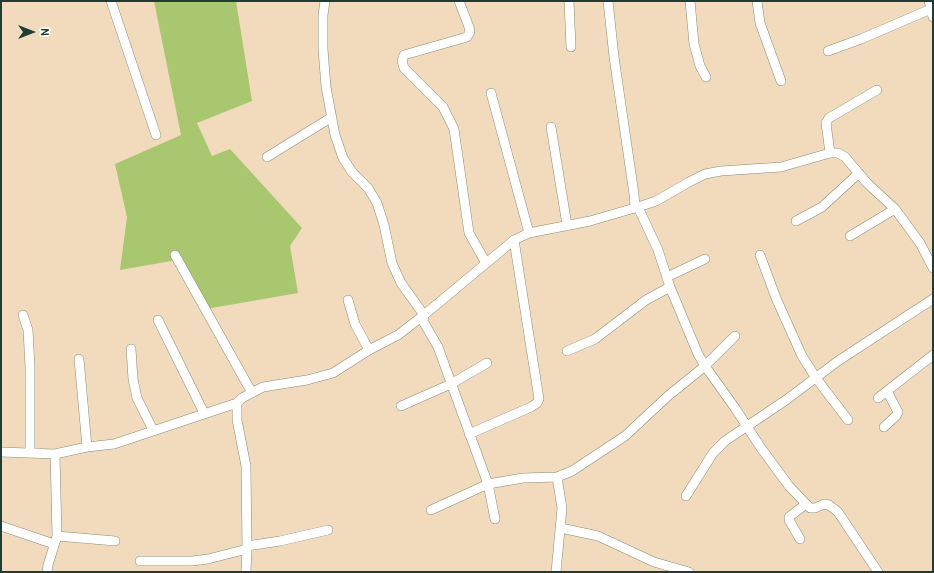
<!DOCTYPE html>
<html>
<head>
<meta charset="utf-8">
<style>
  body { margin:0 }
  #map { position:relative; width:934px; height:573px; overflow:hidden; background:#f2dbbc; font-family:Pangolin,sans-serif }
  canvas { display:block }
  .frame { position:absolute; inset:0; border:2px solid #1f3d34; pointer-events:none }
  .north { position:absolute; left:12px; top:12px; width:40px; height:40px; -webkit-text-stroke:3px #fff; paint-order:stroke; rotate:90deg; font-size:11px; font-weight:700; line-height:16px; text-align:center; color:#1f3d34 }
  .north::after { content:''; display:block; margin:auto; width:14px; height:18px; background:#1f3d34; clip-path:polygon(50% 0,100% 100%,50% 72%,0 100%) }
</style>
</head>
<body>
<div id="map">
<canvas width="934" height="573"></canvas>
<div class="frame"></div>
<div class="north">N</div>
</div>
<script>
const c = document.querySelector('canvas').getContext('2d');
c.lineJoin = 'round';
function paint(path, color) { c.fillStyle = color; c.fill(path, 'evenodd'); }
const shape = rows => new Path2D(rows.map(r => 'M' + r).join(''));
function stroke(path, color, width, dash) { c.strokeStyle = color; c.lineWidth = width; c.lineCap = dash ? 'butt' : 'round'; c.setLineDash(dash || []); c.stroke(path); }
const green = shape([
  [154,1,236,1,252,101,197,123,212,156,230,149,302,228,290,246,298,293,206,309,177,260,120,270,127,217,115,164,181,135]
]);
const street = shape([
  [111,1,156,135],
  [325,1,323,15,323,49,326,87,335,135,343,158,352,172,368,188,377,203,384,225,392,263,401,283,424,315,423,321,438,347,488,484,495,519],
  [459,1,469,27,470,32,467,37,404,55,402,61,404,68,443,107,454,129,469,233,486,263],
  [569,1,571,47],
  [608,1,614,57,634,194,635,208],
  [690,1,694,44,700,66,706,77],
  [757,1,760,23,781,81],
  [929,1,933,17],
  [828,51,861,39,931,9],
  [491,93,529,233],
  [551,127,567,225],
  [830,153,826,123,829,118,877,90],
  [267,157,332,117],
  [638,207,658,250,670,287,680,311,698,354,705,366,735,408,761,448,789,486,810,508,815,508,824,504,829,505,838,512,878,572],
  [796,221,822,207,859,173],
  [850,236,895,209],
  [175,255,252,393],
  [760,255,776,298,802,356,816,378,848,420],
  [667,277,705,259],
  [348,300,355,324,369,350],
  [23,315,28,330,30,367,30,453],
  [158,320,204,413],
  [131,349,133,379,137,398,153,430],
  [567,351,595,339,646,300,670,287],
  [79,359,87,447],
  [878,398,933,355],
  [237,403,242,398,263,387,307,380,333,373,369,350,398,335,424,315,514,240,529,233,590,221,638,207,656,201,689,182,705,174,721,171,781,167,830,153,838,153,845,157,867,183,895,209,920,243,933,268],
  [401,406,451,384,487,363],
  [884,427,896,416,898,412,887,391],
  [469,434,531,407,537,403,539,399,514,240],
  [1,452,55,454,87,447,114,444,237,403,237,420,246,466,247,549,246,572],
  [686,496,713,453,725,441,786,400,838,361,933,299],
  [431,510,488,484,523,478,557,477,572,471,625,436,668,396,705,366,735,336],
  [1,526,54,544],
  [561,528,598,536,654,562,689,572],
  [57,536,115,541],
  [800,539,789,520,789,517,806,504],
  [247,546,280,541,328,530],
  [140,561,192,561,208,559,247,549],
  [47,572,48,565,57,536,55,454],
  [556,572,562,508,557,477]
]);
paint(green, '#a9c76f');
stroke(street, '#888c78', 10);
stroke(street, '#fff', 9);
</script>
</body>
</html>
